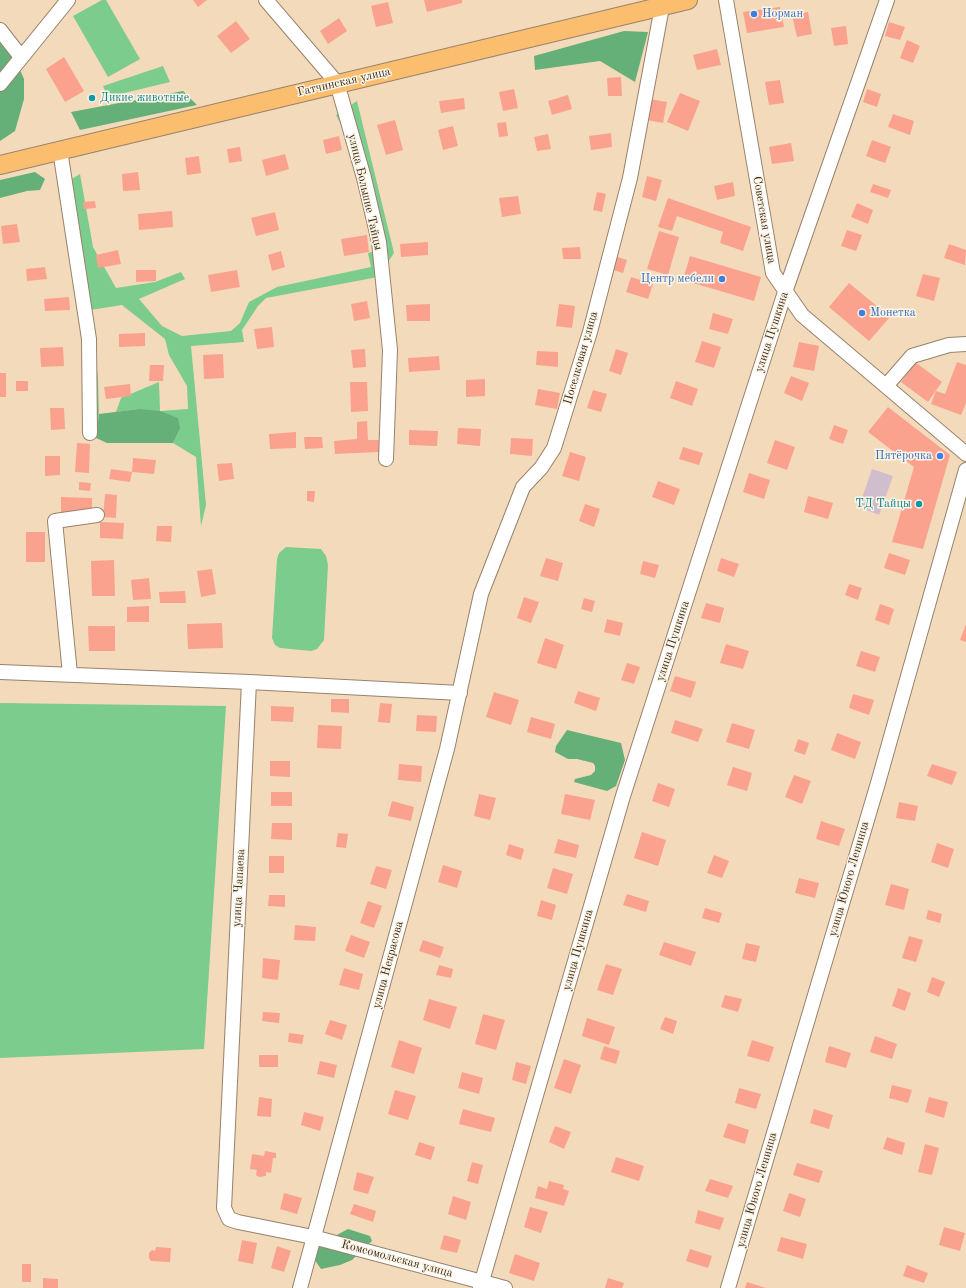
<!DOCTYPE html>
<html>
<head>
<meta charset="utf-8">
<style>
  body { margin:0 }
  canvas { display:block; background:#f3dabb }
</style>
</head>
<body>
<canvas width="966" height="1288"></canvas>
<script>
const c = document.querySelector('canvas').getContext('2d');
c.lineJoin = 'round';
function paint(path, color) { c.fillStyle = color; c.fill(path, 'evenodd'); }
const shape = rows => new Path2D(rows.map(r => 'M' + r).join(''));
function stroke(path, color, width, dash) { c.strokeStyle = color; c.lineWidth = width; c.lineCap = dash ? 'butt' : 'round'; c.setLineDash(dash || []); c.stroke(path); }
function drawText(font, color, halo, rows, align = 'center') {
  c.font = font + ' "Old Standard TT",serif'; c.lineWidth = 3; c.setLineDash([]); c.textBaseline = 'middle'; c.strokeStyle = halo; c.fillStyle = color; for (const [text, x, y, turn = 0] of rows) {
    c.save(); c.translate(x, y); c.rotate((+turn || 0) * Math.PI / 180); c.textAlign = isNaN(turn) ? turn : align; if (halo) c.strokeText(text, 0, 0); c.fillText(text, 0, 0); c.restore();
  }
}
const industrial = shape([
  [872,469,893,476,879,515,859,507]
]);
const green = shape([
  [102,0,106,0,140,59,108,77,73,16],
  [163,66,170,82,108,97,103,86],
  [357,101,394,253,378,277,266,298,258,306,242,330,244,342,191,346,206,505,201,526,196,457,173,443,180,429,139,409,116,412,121,398,159,382,160,411,188,409,187,386,169,355,165,339,122,305,90,310,98,378,99,414,96,438,85,407,87,358,60,186,80,174,93,247,116,288,155,282,181,272,185,279,139,299,162,326,182,336,231,331,240,323,249,302,277,287,371,267,368,253,375,251,348,138,336,115],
  [286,547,321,549,326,556,328,565,324,640,317,649,311,651,280,648,275,645,272,638,277,559,279,553],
  [0,703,226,706,204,1049,0,1058]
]);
const forest = shape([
  [624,31,648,32,635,82,600,61,535,70,534,56],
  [0,34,14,56,24,79,24,99,15,131,0,141],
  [183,91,197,105,80,130,71,112],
  [35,172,45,179,40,190,27,191,0,198,0,180],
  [139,409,160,411,178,418,180,429,173,443,107,443,96,438,99,414],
  [567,730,621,743,625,760,616,786,607,791,574,782,575,779,591,775,595,771,595,766,593,763,577,759,568,759,555,752,556,746],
  [348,1229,370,1236,372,1241,352,1260,340,1265,321,1269,314,1259,320,1244]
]);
const building = shape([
  [193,0,207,0,198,7],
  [424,0,462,0,462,3,427,12],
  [388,2,393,23,376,27,371,6],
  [780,7,784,27,747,33,743,12],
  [808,12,812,34,797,37,792,15],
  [339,18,347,31,328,44,320,31],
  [236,21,250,39,231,53,217,36],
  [889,22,905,27,900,40,885,36],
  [846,26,848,44,834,46,831,28],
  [907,40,920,46,913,63,900,58],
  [717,49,721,65,697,70,693,55],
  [64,57,84,91,65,102,46,69],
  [621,77,622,96,608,96,607,78],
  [780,80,784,103,769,105,765,82],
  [514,89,518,108,503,111,499,92],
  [867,89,881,94,877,107,863,102],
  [680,93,700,101,688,131,667,122],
  [568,95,572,109,552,115,548,101],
  [464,98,465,109,441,113,439,101],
  [650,99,667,102,663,123,647,120],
  [893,114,914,121,910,135,888,127],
  [395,120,403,150,386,155,377,125],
  [506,122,508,136,499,137,497,123],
  [453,126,458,146,443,150,438,130],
  [611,133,612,147,591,150,589,136],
  [548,134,551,149,537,151,534,137],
  [339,136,342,150,326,154,323,140],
  [872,140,891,147,885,163,866,156],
  [791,143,794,161,772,164,769,147],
  [240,147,242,161,229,163,227,149],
  [285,154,289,169,266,176,262,160],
  [199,156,201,173,187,175,185,158],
  [138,172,140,190,123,191,122,174],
  [647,176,662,180,656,201,642,197],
  [733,182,735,196,717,200,714,186],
  [873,184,891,190,888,198,870,192],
  [597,192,606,194,602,212,593,210],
  [518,196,521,214,502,217,499,198],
  [668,198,751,227,743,251,720,243,723,232,677,216,672,231,658,227],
  [95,201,96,208,84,209,83,202],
  [857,203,873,210,868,224,851,217],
  [172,211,173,227,139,230,138,214],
  [275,212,279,230,256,236,251,218],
  [17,224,20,242,3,244,1,226],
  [847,230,862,235,856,251,841,246],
  [659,231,679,237,668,275,647,269],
  [367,235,369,252,344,256,341,239],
  [428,242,428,255,401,257,400,244],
  [949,244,966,250,965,265,944,258],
  [580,247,581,259,563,259,562,248],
  [118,250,121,264,98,268,96,255],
  [281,251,285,267,272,271,268,255],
  [614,256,627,260,623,273,610,269],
  [690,256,761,277,754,301,683,280],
  [45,267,47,279,27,281,26,269],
  [136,270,156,270,156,281,136,282],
  [237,270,240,287,211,292,208,275],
  [923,274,940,278,934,301,916,296],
  [631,277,653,284,648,299,626,292],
  [849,283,890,317,869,341,829,307],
  [69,297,70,310,45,311,44,299],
  [367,301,370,318,354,321,351,304],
  [430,304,430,321,407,321,406,305],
  [559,304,575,306,572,328,556,326],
  [713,313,733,319,728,334,709,329],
  [272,327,274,347,257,349,254,329],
  [145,333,145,346,119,347,119,334],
  [702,341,721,347,714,368,695,362],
  [799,342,819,346,814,371,793,367],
  [63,347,64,366,41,367,40,348],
  [365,349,366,367,353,368,351,350],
  [616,349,628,353,621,375,609,371],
  [537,351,558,352,558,367,536,365],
  [223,354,224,378,204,379,203,355],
  [439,356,440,370,409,372,408,358],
  [915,362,942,382,928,402,901,382],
  [957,362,966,365,966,403,961,415,931,404,936,391,945,394],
  [150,365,164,365,163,381,149,381],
  [0,373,6,373,6,397,0,397],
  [791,376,809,383,802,401,784,393],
  [485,379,485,396,466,397,466,380],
  [16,381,28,381,28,391,16,391],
  [676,381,698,389,692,406,670,398],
  [350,382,367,382,368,411,351,412],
  [130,384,131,396,106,399,104,387],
  [538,389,560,393,557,409,535,405],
  [593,390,607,394,601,412,587,408],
  [888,407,950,455,923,549,892,542,914,467,868,432],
  [50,408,64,408,65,429,51,430],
  [367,421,368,440,379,440,379,452,335,454,334,441,357,439,357,422],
  [834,425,848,430,843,444,829,439],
  [458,428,481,429,480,446,457,444],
  [409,430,438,431,437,446,409,445],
  [296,432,296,448,270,449,269,434],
  [304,437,322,437,323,448,305,449],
  [511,438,533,439,532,456,510,454],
  [775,440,795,447,787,470,767,463],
  [77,443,90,444,89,473,75,472],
  [683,447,703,453,699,465,679,459],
  [570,452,586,457,579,481,562,476],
  [45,456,60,456,60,475,45,476],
  [133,458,156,460,154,474,132,472],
  [232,463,234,479,219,481,217,464],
  [111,469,132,472,130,482,109,479],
  [749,473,770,480,764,499,743,492],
  [658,481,680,489,674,505,652,497],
  [79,482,91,483,90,491,79,490],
  [307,491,315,491,314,502,307,501],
  [105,494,117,495,116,518,103,517],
  [808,496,833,503,828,519,804,512],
  [61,497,92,498,92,512,61,512],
  [585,504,600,509,594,527,579,521],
  [100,522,124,523,123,539,100,538],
  [157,526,172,526,171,542,156,541],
  [26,532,45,532,45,562,26,562],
  [889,553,910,560,905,575,884,568],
  [546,558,563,563,558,581,540,576],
  [721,558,739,564,734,577,717,571],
  [114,560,115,596,92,596,91,561],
  [643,561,659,565,655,578,640,574],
  [212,569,216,594,201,597,197,571],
  [149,578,151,599,133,600,131,580],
  [849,584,862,588,858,600,845,595],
  [185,591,186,603,160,603,159,592],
  [524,597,539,602,531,623,517,618],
  [584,598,595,601,592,612,581,609],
  [706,603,724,608,720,623,701,618],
  [880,604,894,609,889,625,875,620],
  [149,606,149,622,127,622,127,607],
  [607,619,623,623,620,636,604,632],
  [222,623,223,648,188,649,187,624],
  [966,624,966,642,960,640],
  [88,626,115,626,115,651,89,651],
  [545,638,564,645,556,669,537,663],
  [726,644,749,651,743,669,720,663],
  [861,651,880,657,875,672,856,666],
  [627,663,640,667,634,684,621,680],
  [675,676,696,682,691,698,670,691],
  [578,691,600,698,596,711,574,703],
  [494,692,519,700,511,725,486,717],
  [853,694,874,700,869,715,849,708],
  [331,699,349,699,349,713,331,712],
  [380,703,392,704,390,723,378,722],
  [271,706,294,707,293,722,271,721],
  [417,715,437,716,436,732,416,731],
  [531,717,555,724,551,739,527,732],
  [675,720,703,729,698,742,671,733],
  [732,723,755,730,749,749,726,742],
  [318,725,342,726,341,749,317,748],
  [837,733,861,742,855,759,831,750],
  [798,739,809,743,805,755,794,751],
  [270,761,290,761,290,777,270,776],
  [399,764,422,766,421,782,398,780],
  [932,764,957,772,952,785,927,776],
  [733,767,752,773,747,791,727,785],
  [794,775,811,781,802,804,785,797],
  [658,783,675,789,669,807,652,801],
  [271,792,292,792,292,806,271,806],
  [479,794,496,798,490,820,474,816],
  [565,794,595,800,590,820,561,814],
  [392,801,414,807,411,821,388,816],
  [899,802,918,806,915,821,896,818],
  [821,821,845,829,839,846,816,839],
  [272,823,292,823,292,840,271,839],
  [642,832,666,840,658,866,634,858],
  [338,833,348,834,346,848,336,847],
  [558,839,579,845,576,858,554,853],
  [937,843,954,849,948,868,931,862],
  [509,844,524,849,521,860,506,855],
  [714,855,729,861,722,878,707,873],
  [269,856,284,856,284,873,269,873],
  [443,865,462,871,457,888,438,882],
  [376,866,392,870,386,889,370,884],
  [553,868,573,874,567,894,547,888],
  [799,878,819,883,815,898,795,893],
  [891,884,909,889,904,910,885,905],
  [627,894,649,901,646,912,623,905],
  [269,895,285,895,285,907,268,906],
  [541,900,556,905,552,920,537,916],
  [368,901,382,906,374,928,360,923],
  [705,908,722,913,719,923,702,918],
  [928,910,942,914,940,923,926,919],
  [295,925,316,927,315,941,294,940],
  [351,935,370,942,364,958,345,951],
  [909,936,923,940,916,962,902,958],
  [423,940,444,947,440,958,419,951],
  [664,942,696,952,691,966,659,955],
  [746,943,760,946,756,962,742,959],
  [263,958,280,960,278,980,262,978],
  [606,964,622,969,613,995,597,990],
  [439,965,453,969,451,978,436,975],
  [344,968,363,974,359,990,339,985],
  [932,977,945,982,939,997,927,992],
  [898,988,911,993,905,1011,892,1006],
  [725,995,742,999,738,1012,721,1007],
  [429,999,457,1007,450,1029,423,1020],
  [263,1012,280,1013,279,1023,262,1021],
  [483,1014,505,1020,496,1050,475,1044],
  [665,1017,677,1021,673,1034,660,1029],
  [587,1018,615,1027,609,1045,582,1036],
  [330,1020,347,1025,342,1040,325,1034],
  [289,1033,304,1035,302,1044,288,1042],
  [875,1036,897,1044,892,1059,870,1052],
  [399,1040,422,1048,414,1074,391,1067],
  [752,1040,774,1047,769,1062,747,1056],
  [604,1046,620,1051,616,1064,600,1059],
  [829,1046,851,1053,846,1068,825,1062],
  [259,1055,278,1055,278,1067,259,1067],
  [564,1059,581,1065,571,1094,554,1088],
  [320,1061,337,1065,334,1078,317,1074],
  [516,1062,531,1066,526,1084,512,1080],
  [462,1072,483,1078,479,1094,458,1088],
  [892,1085,912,1090,908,1103,889,1098],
  [739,1088,761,1094,756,1109,735,1103],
  [395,1090,416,1096,408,1120,388,1114],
  [259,1097,272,1099,271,1117,257,1116],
  [929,1097,948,1102,944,1118,925,1112],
  [463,1109,495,1118,491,1132,459,1124],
  [814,1109,833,1115,829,1129,810,1123],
  [304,1112,324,1117,320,1131,301,1125],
  [728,1123,749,1130,745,1144,723,1137],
  [555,1126,571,1132,564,1149,549,1142],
  [887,1137,905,1143,902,1155,883,1149],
  [419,1142,435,1147,431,1160,415,1155],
  [925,1144,939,1148,932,1175,918,1172],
  [265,1151,276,1153,276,1158,273,1158,271,1173,266,1172,266,1176,259,1177,256,1175,257,1170,250,1169,252,1154,264,1156],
  [616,1157,644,1166,639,1181,611,1172],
  [472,1162,483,1165,478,1184,467,1181],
  [797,1163,823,1171,819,1183,793,1175],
  [357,1172,374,1177,368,1194,353,1190],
  [710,1179,733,1186,728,1198,705,1191],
  [549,1181,564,1185,563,1189,569,1191,564,1206,535,1198,538,1186,547,1189],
  [284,1193,302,1198,297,1214,280,1209],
  [789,1193,806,1199,800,1217,783,1211],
  [453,1196,471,1202,466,1220,448,1214],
  [354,1204,376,1211,373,1222,350,1214],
  [530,1207,548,1212,541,1233,524,1227],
  [698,1210,724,1218,720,1230,695,1223],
  [944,1227,965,1233,960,1251,939,1245],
  [444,1235,461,1240,457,1253,440,1249],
  [781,1237,807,1244,803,1259,777,1251],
  [242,1240,257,1243,253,1264,238,1261],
  [277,1246,291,1251,284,1272,271,1268],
  [156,1247,171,1248,170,1262,151,1261,149,1258,149,1253,152,1250,155,1251],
  [690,1249,712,1256,708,1268,686,1261],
  [515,1254,540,1263,534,1281,509,1273],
  [22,1264,31,1264,31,1282,22,1282],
  [907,1265,928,1273,924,1283,903,1276],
  [43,1278,58,1279,58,1288,43,1288],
  [608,1278,624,1283,622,1288,605,1288],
  [747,1282,766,1288,745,1288]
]);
const minor = shape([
  [266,0,337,83,364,178,379,242,390,350,386,459],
  [726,0,773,273,802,315,966,454],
  [0,30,21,57],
  [0,84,68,0],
  [60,150,89,339,90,433],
  [886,386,912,356,949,345,966,344],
  [0,672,249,682],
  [70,674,55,521,97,515],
  [460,693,249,682,224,1208,229,1219,238,1222,313,1237,505,1288],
  [300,1288,447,749,481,594,523,487,541,468,554,448,590,332,630,178,662,7],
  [480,1288,623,796,785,292,887,0],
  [728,1288,878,783,966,470]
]);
const major = shape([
  [0,165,688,0]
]);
const markers = [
  [754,14,4,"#3f7fe0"],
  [92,98,4,"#0f9aa8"],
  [722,279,4,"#3f7fe0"],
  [862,313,4,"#3f7fe0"],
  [940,456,4,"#3f7fe0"],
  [919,504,4,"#0f9aa8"]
];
const shopNames = [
  ["Норман",762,14],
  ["Центр мебели",714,279,"right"],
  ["Монетка",870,313],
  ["Пятёрочка",932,456,"right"]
];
const streetNames = [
  ["Гатчинская улица",344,82,-13],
  ["улица Большие Тайцы",365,192,77],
  ["Советская улица",764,220,80],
  ["улица Пушкина",772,332,-72],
  ["Поселковая улица",581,358,-74],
  ["улица Пушкина",673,641,-72],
  ["улица Юного Ленинца",849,879,-74],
  ["улица Чапаева",239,888,-87],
  ["улица Пушкина",578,950,-74],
  ["улица Некрасова",388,965,-75],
  ["улица Юного Ленинца",757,1190,-74],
  ["Комсомольская улица",397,1259,15]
];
const cultureNames = [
  ["Дикие животные",100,98],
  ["ТД Тайцы",911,504,"right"]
];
paint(industrial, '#d0bdcd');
paint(green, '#7ccc8d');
paint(forest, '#65b078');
paint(building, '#fba28e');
stroke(minor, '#97826c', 16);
stroke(major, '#97826c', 20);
stroke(minor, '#fff', 14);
stroke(major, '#fbbe6e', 18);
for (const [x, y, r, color] of markers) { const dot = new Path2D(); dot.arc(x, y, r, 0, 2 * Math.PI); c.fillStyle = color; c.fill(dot); stroke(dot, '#fcf5e5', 1.5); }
drawText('12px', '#366cbe', '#fcf5e5', shopNames, 'left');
drawText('12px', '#3b2a1e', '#fcf5e5', streetNames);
drawText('12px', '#0d838f', '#fcf5e5', cultureNames, 'left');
</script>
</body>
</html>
